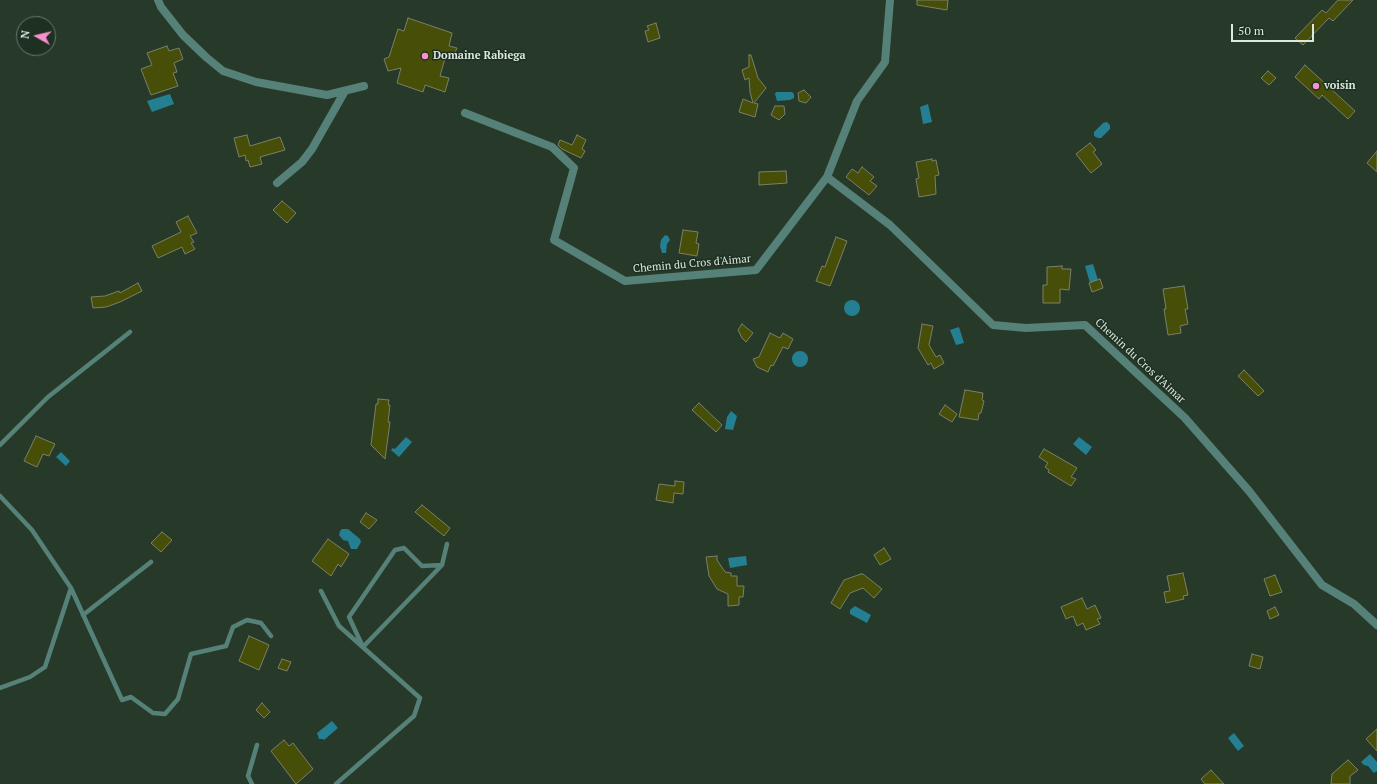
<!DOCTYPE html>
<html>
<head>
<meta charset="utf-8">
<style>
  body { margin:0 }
  #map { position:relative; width:1377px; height:784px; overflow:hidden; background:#273a2a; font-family:"PT Serif",serif }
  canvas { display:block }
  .north { position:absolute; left:16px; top:16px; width:40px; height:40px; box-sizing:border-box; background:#1d3021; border:1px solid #69796d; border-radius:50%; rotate:278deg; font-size:11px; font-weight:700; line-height:16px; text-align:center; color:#dce7de }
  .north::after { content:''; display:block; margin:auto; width:14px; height:18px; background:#f690cf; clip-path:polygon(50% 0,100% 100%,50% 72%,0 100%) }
  .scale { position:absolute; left:1231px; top:24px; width:83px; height:18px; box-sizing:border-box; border:2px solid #dce7de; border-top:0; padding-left:5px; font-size:12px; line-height:14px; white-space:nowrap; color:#dce7de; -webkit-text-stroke:3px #1d3021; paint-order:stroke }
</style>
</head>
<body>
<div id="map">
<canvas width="1377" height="784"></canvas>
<div class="north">N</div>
<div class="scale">50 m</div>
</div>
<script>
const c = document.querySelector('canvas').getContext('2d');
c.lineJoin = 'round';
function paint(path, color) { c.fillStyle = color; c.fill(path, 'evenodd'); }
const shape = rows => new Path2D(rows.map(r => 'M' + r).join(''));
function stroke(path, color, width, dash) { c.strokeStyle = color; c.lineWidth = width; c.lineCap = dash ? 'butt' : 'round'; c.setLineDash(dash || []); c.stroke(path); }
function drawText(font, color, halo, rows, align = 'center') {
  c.font = font + ' "PT Serif",serif'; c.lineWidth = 3; c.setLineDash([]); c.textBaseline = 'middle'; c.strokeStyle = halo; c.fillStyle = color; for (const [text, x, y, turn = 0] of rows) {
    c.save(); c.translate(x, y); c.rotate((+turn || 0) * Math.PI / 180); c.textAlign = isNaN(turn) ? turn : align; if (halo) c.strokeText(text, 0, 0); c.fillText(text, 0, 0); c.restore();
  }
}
const water = shape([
  [776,92,792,92,794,94,794,98,790,100,777,101,775,94],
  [170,94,174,104,152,112,147,101],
  [928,104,932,122,923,124,920,107],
  [1107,122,1110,125,1110,129,1101,138,1098,138,1094,136,1094,132,1103,123],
  [665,235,668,236,670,240,667,244,666,253,662,253,660,246,661,240],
  [1093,264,1098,280,1090,283,1085,266],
  '844 308a8 8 0 1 1 16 0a8 8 0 1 1-16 0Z',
  [959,327,964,343,956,345,950,330],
  '792 359a8 8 0 1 1 16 0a8 8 0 1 1-16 0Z',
  [731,411,737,416,733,430,725,429,727,417],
  [406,437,412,442,399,457,391,450,393,448,395,449],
  [1079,437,1092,447,1086,455,1073,444],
  [61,452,70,461,66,466,56,457],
  [342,529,348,529,360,539,361,542,357,549,351,549,348,541,343,540,339,535,340,531],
  [746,556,747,565,730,568,728,558],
  [855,606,871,615,867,623,850,614,850,610],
  [332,721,338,728,324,740,323,739,319,739,317,733],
  [1234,733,1244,746,1238,751,1228,738],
  [1370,754,1377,762,1377,771,1374,773,1368,766,1364,765,1361,762]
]);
const building = shape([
  [917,0,948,0,947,10,917,5,917,0],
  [1338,0,1353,0,1333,21,1329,18,1303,45,1295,38,1322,10,1326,13,1338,0],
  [408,18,452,33,449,46,457,48,453,57,446,55,440,76,449,78,445,92,425,85,423,92,397,83,401,68,388,71,384,59,389,57,398,29,404,31,408,18],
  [656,23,660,38,648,42,645,31,649,30,647,26,656,23],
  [167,46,169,51,179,48,183,59,174,63,177,72,173,73,178,86,151,95,141,69,152,65,147,53,167,46],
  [749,55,751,55,758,78,766,88,754,103,758,104,755,117,739,112,743,99,753,103,750,92,749,78,745,80,742,70,749,67,749,55],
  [1305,65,1355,111,1348,119,1322,95,1319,99,1295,77,1305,65],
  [1268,71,1276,78,1269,85,1261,78,1268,71],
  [804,90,811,97,806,103,799,101,798,93,804,90],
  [775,106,784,106,785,114,779,120,771,115,775,106],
  [247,135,250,146,280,137,285,150,260,157,262,164,250,167,248,160,246,161,245,155,239,157,234,138,247,135],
  [577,135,586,140,582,149,585,151,581,158,562,149,558,145,560,140,572,145,577,135],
  [1090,143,1096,150,1093,152,1102,164,1091,173,1076,154,1090,143],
  [1377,151,1377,172,1367,163,1377,151],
  [932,159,932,161,936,160,939,175,935,176,936,194,919,197,916,179,919,178,916,162,932,159],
  [862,167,874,177,870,181,877,186,869,195,846,177,852,169,858,173,862,167],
  [786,171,787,183,759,185,759,172,786,171],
  [282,201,296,213,287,223,273,210,282,201],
  [188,216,197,233,190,236,194,242,191,243,195,249,185,254,182,247,158,258,152,246,181,232,176,222,188,216],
  [683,230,698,232,696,243,699,244,697,256,679,253,683,230],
  [836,237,847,241,830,286,816,281,822,266,825,267,836,237],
  [1062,266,1062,269,1071,269,1069,290,1060,289,1060,303,1043,303,1043,285,1047,285,1047,267,1062,266],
  [1100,279,1103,288,1092,292,1089,283,1100,279],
  [138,283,142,291,120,302,106,307,93,308,91,297,105,296,119,291,120,293,138,283],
  [1184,286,1188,309,1185,309,1188,324,1180,326,1181,333,1168,335,1164,309,1166,309,1163,289,1184,286],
  [742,324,753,333,746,342,742,338,738,330,742,324],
  [922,324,933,326,929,345,936,357,940,355,944,363,934,369,931,363,928,365,918,348,922,324],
  [770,333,780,338,783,333,793,339,788,349,783,347,773,366,771,365,768,372,757,367,753,359,759,357,770,333],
  [1244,370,1264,391,1258,396,1238,376,1244,370],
  [965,390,983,393,982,400,984,401,981,413,979,413,978,420,959,417,965,390],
  [378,399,389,400,388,405,390,405,388,422,390,422,385,459,371,445,376,404,378,404,378,399],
  [699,403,722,425,716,432,692,410,699,403],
  [945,405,957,414,952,422,939,414,945,405],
  [36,436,55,444,49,456,43,454,37,467,24,461,36,436],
  [1044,449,1077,468,1071,477,1076,479,1071,486,1048,472,1049,470,1045,467,1048,463,1039,457,1044,449],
  [675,481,684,482,683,494,674,493,673,503,656,500,659,484,675,486,675,481],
  [422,505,450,528,444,536,415,512,422,505],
  [366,513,377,520,369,529,360,522,366,513],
  [162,532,172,540,161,552,151,543,162,532],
  [328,539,349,554,341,567,338,564,331,576,312,561,328,539],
  [884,548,891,559,880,565,874,555,884,548],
  [717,556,717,560,725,572,731,573,731,576,737,576,737,586,744,586,743,597,739,597,739,605,728,606,728,594,717,589,709,576,706,557,717,556],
  [1183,573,1188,595,1183,596,1184,599,1166,603,1164,592,1170,591,1167,576,1183,573],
  [861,574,863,574,882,589,874,598,863,588,850,593,840,609,831,603,844,580,861,574],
  [1275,575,1282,592,1270,596,1264,579,1275,575],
  [1082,598,1087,609,1095,605,1101,618,1097,619,1100,624,1086,630,1083,623,1077,626,1073,616,1066,619,1061,607,1082,598],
  [1275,607,1279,615,1270,619,1267,611,1275,607],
  [249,636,269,645,259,670,239,661,249,636],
  [1252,654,1263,657,1260,669,1249,666,1252,654],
  [282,659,291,662,287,671,278,668,282,659],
  [262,703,270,712,264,718,256,710,262,703],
  [1377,729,1377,751,1366,739,1377,729],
  [284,740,289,746,293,743,313,769,296,784,271,751,284,740],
  [1348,760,1358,770,1350,776,1350,784,1331,784,1332,774,1348,760],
  [1211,770,1224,784,1205,784,1201,779,1211,770]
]);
const lane = shape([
  [0,445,48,397,130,332],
  [0,496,32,530,71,588,122,700,131,697,153,713,165,714,178,699,191,654,226,646,233,627,247,620,261,623,271,636],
  [442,565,363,647,349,617,395,550,404,548,422,566,442,565,447,544],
  [321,591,339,626,420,698,414,716,336,784],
  [83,615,151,562],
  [0,688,30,677,45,667,71,588],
  [252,784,248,776,257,745]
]);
const street = shape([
  [158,0,161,7,183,35,206,57,223,71,256,82,327,95,364,86],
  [465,113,552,147,574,168,554,240,625,281,756,270,827,177,857,101,885,62,890,0],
  [827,177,890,225,993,325,1026,328,1085,325,1185,418,1249,491,1322,585,1354,604,1377,625],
  [277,183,302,162,312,149,345,91]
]);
const markers = [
  [425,56,4,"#f690cf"],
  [1316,86,4,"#f690cf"]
];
const poiNames = [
  ["Domaine Rabiega",433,56],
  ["voisin",1324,86]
];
const streetNames = [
  ["Chemin du Cros d'Aimar",692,264,-5],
  ["Chemin du Cros d'Aimar",1140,361,43]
];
paint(water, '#247f93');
paint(building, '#464e08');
stroke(building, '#7b8068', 1);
stroke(lane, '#568179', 4.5);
stroke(street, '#568179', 8);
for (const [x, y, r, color] of markers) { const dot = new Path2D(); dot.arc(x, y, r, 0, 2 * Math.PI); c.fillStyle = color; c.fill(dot); stroke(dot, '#1d3021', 1.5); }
drawText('bold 11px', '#dce7de', '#1d3021', poiNames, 'left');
drawText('11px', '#dce7de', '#1d3021', streetNames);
</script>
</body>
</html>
